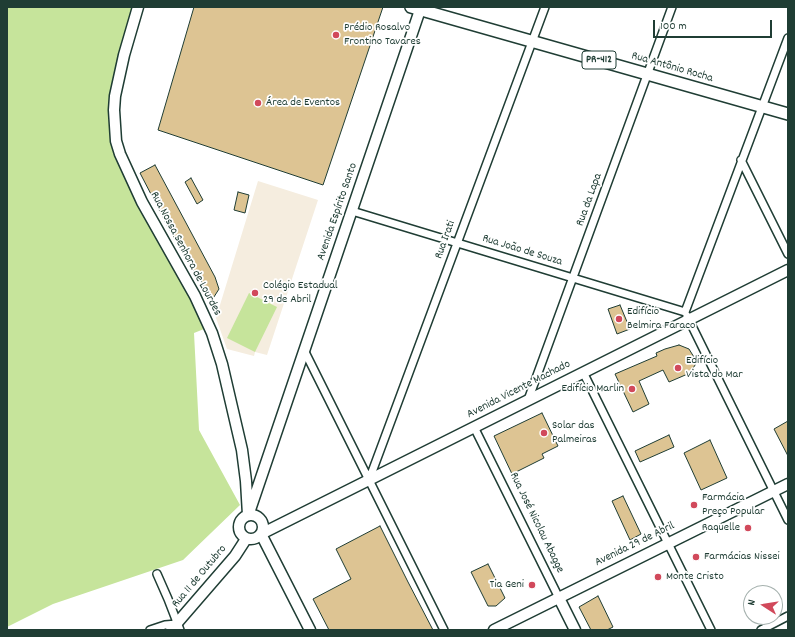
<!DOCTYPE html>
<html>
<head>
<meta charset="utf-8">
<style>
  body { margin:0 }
  #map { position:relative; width:795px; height:637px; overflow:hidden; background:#fff; font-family:Dekko,sans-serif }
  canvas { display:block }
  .frame { position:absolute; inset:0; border:8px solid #1f3d34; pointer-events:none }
  .north { position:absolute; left:743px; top:585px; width:40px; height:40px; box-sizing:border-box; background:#fff; border:1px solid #a5b1ae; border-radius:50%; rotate:282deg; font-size:11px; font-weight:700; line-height:16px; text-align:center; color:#1f3d34 }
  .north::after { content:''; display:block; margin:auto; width:14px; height:18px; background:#d1495b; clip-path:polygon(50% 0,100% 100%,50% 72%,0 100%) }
  .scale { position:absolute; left:653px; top:20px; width:119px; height:18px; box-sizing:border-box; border:2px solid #1f3d34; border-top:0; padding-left:5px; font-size:12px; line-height:14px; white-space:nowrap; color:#1f3d34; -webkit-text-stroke:3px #fff; paint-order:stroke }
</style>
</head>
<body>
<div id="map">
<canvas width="795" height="637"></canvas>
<div class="frame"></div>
<div class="north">N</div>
<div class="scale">100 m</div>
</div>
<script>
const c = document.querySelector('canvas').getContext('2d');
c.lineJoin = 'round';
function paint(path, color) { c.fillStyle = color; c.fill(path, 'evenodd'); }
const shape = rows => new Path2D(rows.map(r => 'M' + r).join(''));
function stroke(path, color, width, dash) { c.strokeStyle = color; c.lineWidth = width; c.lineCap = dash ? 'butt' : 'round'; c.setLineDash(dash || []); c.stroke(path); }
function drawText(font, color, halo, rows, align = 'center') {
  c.font = font + ' Dekko,sans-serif'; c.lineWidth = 3.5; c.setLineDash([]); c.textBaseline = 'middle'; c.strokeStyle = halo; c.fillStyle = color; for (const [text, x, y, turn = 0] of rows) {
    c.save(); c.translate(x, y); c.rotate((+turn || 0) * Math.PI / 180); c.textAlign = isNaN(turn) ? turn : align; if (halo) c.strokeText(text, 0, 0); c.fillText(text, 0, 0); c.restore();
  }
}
const built = shape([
  [258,181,318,200,267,355,255,352,254,356,227,349,216,318]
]);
const green = shape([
  [7,7,133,7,117,67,117,153,209,327,194,333,199,430,240,505,183,560,53,604,7,627],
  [249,293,277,307,255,352,227,338]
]);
const building = shape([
  [194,7,383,7,323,185,158,130,194,7],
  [155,165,215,277,219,289,212,300,208,290,206,291,197,272,195,273,168,227,140,173,155,165],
  [191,178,203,200,197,204,185,182,191,178],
  [238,192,249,195,245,213,234,210,238,192],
  [620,305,630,329,617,334,608,309,620,305],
  [679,345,689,349,697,362,690,373,669,382,663,370,639,381,649,404,633,412,615,374,657,356,656,353,665,349,679,345],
  [542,413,558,446,542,454,544,458,512,474,494,436,542,413],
  [788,421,788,456,774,429,788,421],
  [669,435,674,447,640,462,635,451,669,435],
  [710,440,727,478,701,490,684,453,710,440],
  [623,496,641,534,630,540,612,501,623,496],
  [380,526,408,582,433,630,329,630,313,599,351,579,336,549,380,526],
  [488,564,505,598,496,606,488,606,471,572,488,564],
  [598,596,613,627,607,630,591,630,579,607,598,596]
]);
const street = shape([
  [741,160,788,254],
  [352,211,685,312],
  [685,312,788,38],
  [687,316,788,520],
  [304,350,444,630],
  [583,372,711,630],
  [528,400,672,7],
  [474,427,559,598],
  [369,480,545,7],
  [157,574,168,599,180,630],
  [150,630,165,625,177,624],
  [761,630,788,616]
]);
const secondary = shape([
  [138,7,124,55,115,96,114,110,116,141,120,154,142,202,195,296,212,333,222,364,242,450,246,481,248,515],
  [250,510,421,7],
  '239 527a12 12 0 1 1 24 0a12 12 0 1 1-24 0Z',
  [559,598,575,630],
  [171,630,235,556,246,539],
  [310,630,261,534,788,270],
  [494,630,788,484]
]);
const primary = shape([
  [411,7,788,114]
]);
const markers = [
  [336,35,4,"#d1495b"],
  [258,103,4,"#d1495b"],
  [255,293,4,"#d1495b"],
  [619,319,4,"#d1495b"],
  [678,368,4,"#d1495b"],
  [632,389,4,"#d1495b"],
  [544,433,4,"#d1495b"],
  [694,505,4,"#d1495b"],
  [748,528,4,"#d1495b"],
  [696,557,4,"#d1495b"],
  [658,577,4,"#d1495b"],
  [532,585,4,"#d1495b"]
];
const shields = [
  [599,60,34]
];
const shieldNames = [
  ["PR-412",599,60]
];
const poiNames = [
  ["Prédio Rosalvo",344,28],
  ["Frontino Tavares",344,42],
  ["Área de Eventos",266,103],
  ["Colégio Estadual",263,286],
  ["29 de Abril",263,300],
  ["Edifício",627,312],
  ["Belmira Faraco",627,326],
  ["Edifício",686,361],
  ["Vista do Mar",686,375],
  ["Edifício Marlin",624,389,"right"],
  ["Solar das",552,426],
  ["Palmeiras",552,440],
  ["Farmácia",702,498],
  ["Preço Popular",702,512],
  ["Raquelle",740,528,"right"],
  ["Farmácias Nissei",704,557],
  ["Monte Cristo",666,577],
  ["Tia Geni",524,585,"right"]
];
const streetNames = [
  ["Rua Antônio Rocha",672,68,16],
  ["Rua da Lapa",590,200,-70],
  ["Avenida Espírito Santo",338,212,-71],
  ["Rua Irati",446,240,-70],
  ["Rua João de Souza",522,251,17],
  ["Rua Nossa Senhora de Lourdes",185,254,62],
  ["Avenida Vicente Machado",519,390,-27],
  ["Rua José Nicolau Abagge",536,523,64],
  ["Avenida 29 de Abril",635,545,-26],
  ["Rua 11 de Outubro",200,577,-50]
];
paint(built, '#f5eddf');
paint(green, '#c6e49b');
paint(building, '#ddc493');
stroke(building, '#1f3d34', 1);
stroke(street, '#1f3d34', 10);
stroke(secondary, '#1f3d34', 13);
stroke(primary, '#1f3d34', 14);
stroke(street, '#fff', 7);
stroke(secondary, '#fff', 10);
stroke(primary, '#fff', 11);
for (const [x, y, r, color] of markers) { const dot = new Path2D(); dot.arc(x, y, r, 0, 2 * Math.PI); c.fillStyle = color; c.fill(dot); stroke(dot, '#fff', 1.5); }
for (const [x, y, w] of shields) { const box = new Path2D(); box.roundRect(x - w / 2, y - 9, w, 18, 3); c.fillStyle = '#fff'; c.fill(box); stroke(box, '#1f3d34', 1); }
drawText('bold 11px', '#1f3d34', null, shieldNames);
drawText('12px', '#1f3d34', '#fff', poiNames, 'left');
drawText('12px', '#1f3d34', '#fff', streetNames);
</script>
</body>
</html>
